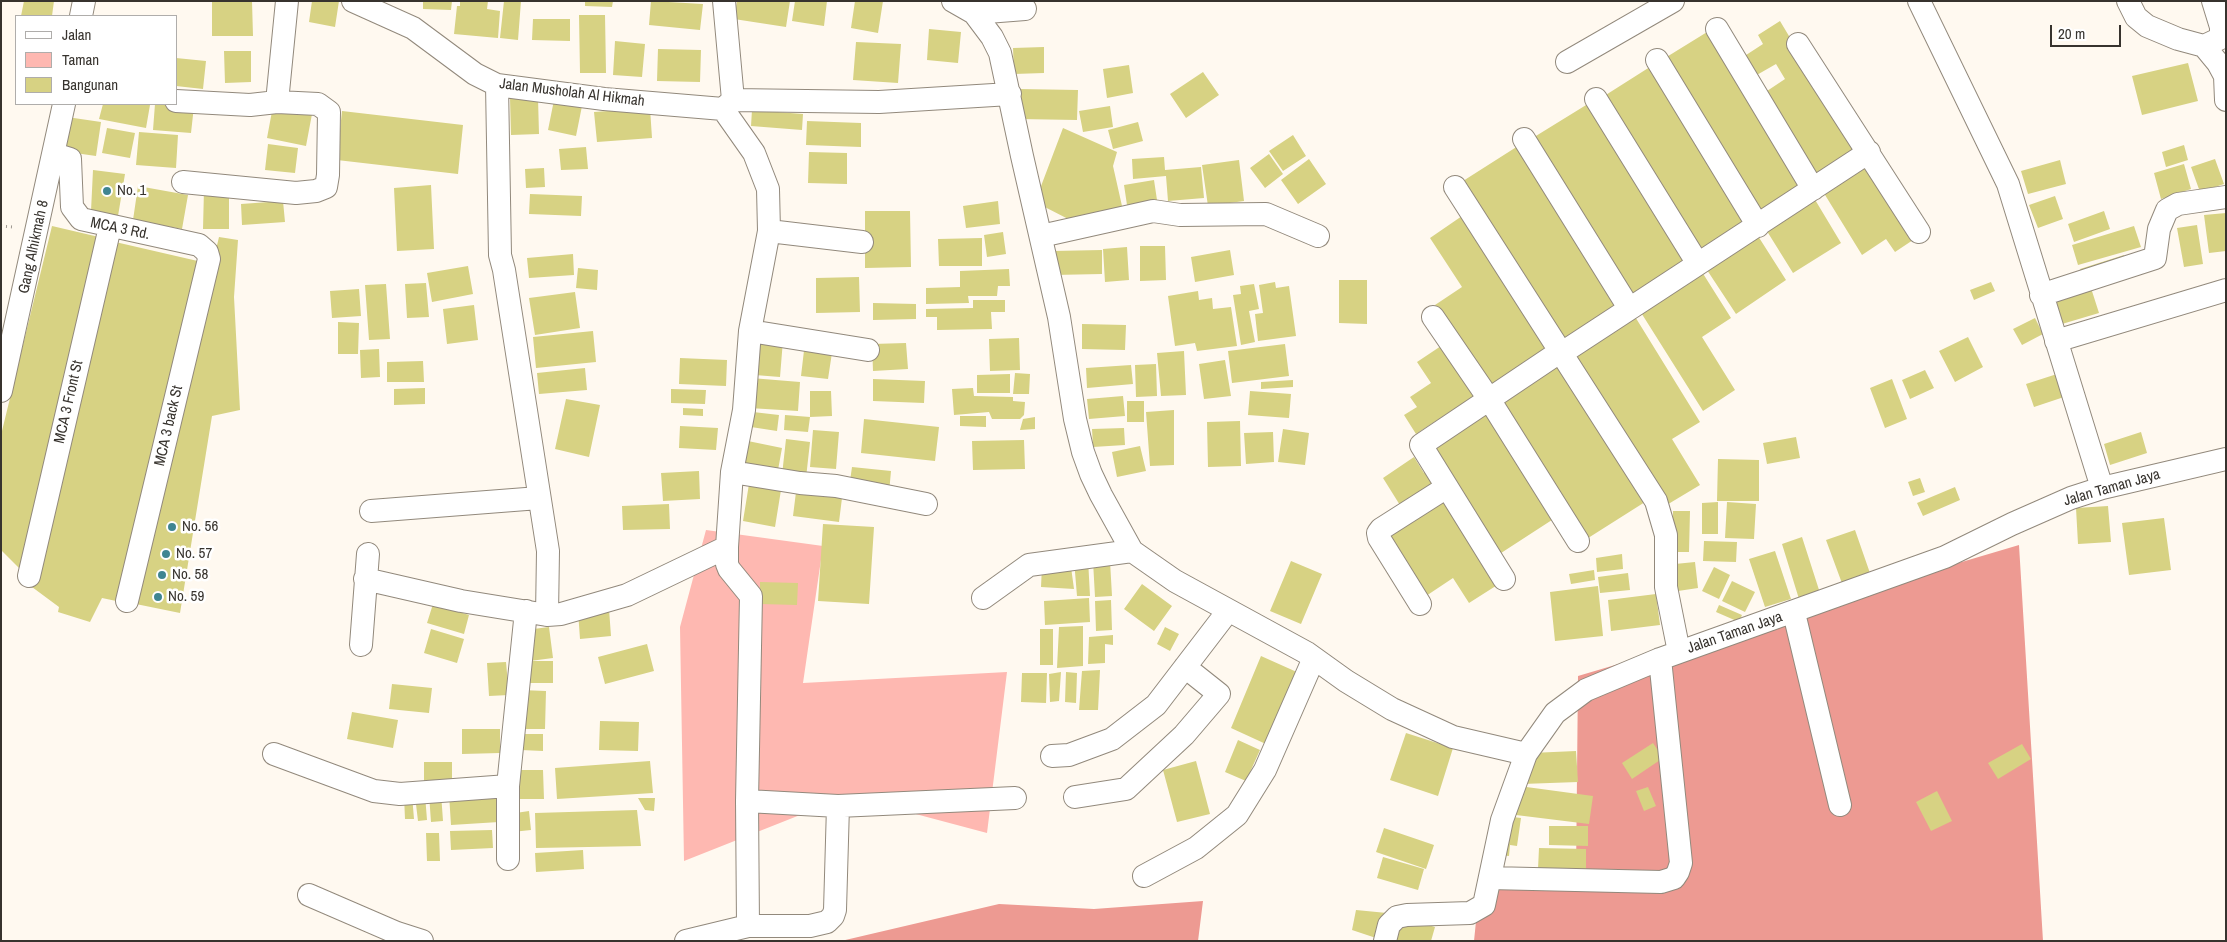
<!DOCTYPE html>
<html>
<head>
<meta charset="utf-8">
<style>
  body { margin:0 }
  #map { position:relative; width:2227px; height:942px; overflow:hidden; background:#fff9f0; font-family:"Archivo Narrow",sans-serif }
  canvas { display:block }
  .frame { position:absolute; inset:0; border:2px solid #37332e; pointer-events:none }
  .legend { position:absolute; left:15px; top:15px; width:162px; height:90px; box-sizing:border-box; background:#fff; border:1px solid #afadab; margin:0; padding:6px 9px; list-style:none; font-size:15px; color:#37332e }
  .legend li { display:flex; align-items:center; gap:10px; height:25px }
  .legend b { width:25px; border:1px solid #afadab }
  .scale { position:absolute; left:2050px; top:25px; width:71px; height:22px; box-sizing:border-box; border:2px solid #37332e; border-top:0; padding-left:6px; font-size:15px; line-height:18px; white-space:nowrap; color:#37332e; -webkit-text-stroke:4px #fff; paint-order:stroke }
</style>
</head>
<body>
<div id="map">
<canvas width="2227" height="942"></canvas>
<div class="frame"></div>
<ul class="legend">
<li><b style="height:6px;background:#fff"></b>Jalan</li>
<li><b style="height:14px;background:#feb8b1"></b>Taman</li>
<li><b style="height:14px;background:#d7d283"></b>Bangunan</li>
</ul>
<div class="scale">20 m</div>
</div>
<script>
const c = document.querySelector('canvas').getContext('2d');
c.lineJoin = 'round';
function paint(path, color) { c.fillStyle = color; c.fill(path, 'evenodd'); }
const shape = rows => new Path2D(rows.map(r => 'M' + r).join(''));
function stroke(path, color, width, dash) { c.strokeStyle = color; c.lineWidth = width; c.lineCap = dash ? 'butt' : 'round'; c.setLineDash(dash || []); c.stroke(path); }
function drawText(font, color, halo, rows, align = 'center') {
  c.font = font + ' "Archivo Narrow",sans-serif'; c.lineWidth = 5; c.setLineDash([]); c.textBaseline = 'middle'; c.strokeStyle = halo; c.fillStyle = color; for (const [text, x, y, turn = 0] of rows) {
    c.save(); c.translate(x, y); c.rotate((+turn || 0) * Math.PI / 180); c.textAlign = isNaN(turn) ? turn : align; if (halo) c.strokeText(text, 0, 0); c.fillText(text, 0, 0); c.restore();
  }
}
const green = shape([
  [706,530,823,546,803,683,1007,672,987,833,848,796,684,861,680,627]
]);
const forest = shape([
  [2019,545,2043,941,1474,941,1479,892,1576,876,1578,676],
  [1203,901,1198,941,841,941,999,904,1094,909]
]);
const building = shape([
  [24,1,54,1,52,16,21,16],
  [212,1,252,1,253,36,212,36],
  [312,1,339,1,335,27,309,22],
  [423,1,452,1,451,10,423,9],
  [460,1,488,1,487,9,500,11,498,38,454,34,457,6,460,6],
  [504,1,521,1,518,40,500,38],
  [585,1,613,1,612,7,585,6],
  [651,1,703,4,700,30,649,25],
  [737,1,790,1,786,27,734,19],
  [795,1,827,1,824,26,792,21],
  [855,1,883,1,878,33,851,28],
  [579,15,605,15,606,73,580,73],
  [533,19,570,19,570,41,532,40],
  [1780,21,1856,148,1812,176,1764,93,1785,79,1776,64,1755,76,1743,57,1763,44,1758,35],
  [929,29,961,32,958,63,927,60],
  [1712,29,1806,186,1758,214,1665,58],
  [615,41,645,44,642,77,613,75],
  [856,42,901,44,898,83,853,80],
  [1044,47,1044,73,1014,74,1013,48],
  [658,49,701,50,700,82,657,81],
  [224,51,251,51,251,82,225,83],
  [176,58,206,61,203,89,176,86],
  [2188,63,2198,101,2142,115,2132,76],
  [1129,65,1133,93,1107,98,1103,69],
  [1653,65,1748,221,1697,253,1601,98],
  [1203,72,1219,95,1186,118,1170,94],
  [1019,89,1078,90,1077,120,1019,119],
  [510,98,538,98,539,134,511,135],
  [554,100,582,106,576,136,548,130],
  [1591,102,1688,262,1628,299,1531,139],
  [103,104,150,105,146,128,99,119],
  [155,104,194,106,191,133,153,130],
  [273,106,312,114,306,146,267,138],
  [1110,106,1113,127,1083,132,1079,111],
  [650,108,652,138,597,142,594,112],
  [752,110,803,114,802,130,751,126],
  [342,111,463,125,458,174,337,160],
  [67,117,101,122,96,156,61,151],
  [807,121,861,123,861,147,806,145],
  [1138,122,1143,141,1113,149,1108,130],
  [107,128,135,133,130,158,102,153],
  [1063,128,1117,152,1113,166,1122,206,1076,223,1035,202],
  [139,132,178,135,176,168,136,165],
  [1293,135,1306,156,1283,171,1269,151],
  [268,144,298,148,295,173,265,170],
  [2184,145,2188,160,2166,167,2162,152],
  [1518,146,1617,305,1562,340,1463,181],
  [586,147,588,169,561,170,559,149],
  [809,152,847,153,847,184,808,183],
  [1269,154,1283,174,1265,188,1250,168],
  [1164,157,1165,170,1201,167,1204,198,1168,201,1166,176,1133,179,1132,159],
  [1309,159,1326,184,1298,204,1281,180],
  [2215,159,2224,184,2200,192,2191,167],
  [1239,160,1244,201,1208,206,1202,165],
  [2060,160,2066,184,2028,194,2021,171],
  [1868,161,1916,238,1895,252,1886,239,1862,255,1822,190],
  [2184,164,2191,189,2161,199,2154,173],
  [544,168,545,187,526,188,525,169],
  [93,170,125,174,118,216,91,211],
  [1154,180,1157,200,1127,205,1124,185],
  [431,185,434,249,397,251,394,188],
  [138,186,188,195,182,229,133,220],
  [204,189,229,189,229,229,203,229],
  [530,194,582,196,581,216,529,214],
  [2055,196,2063,219,2038,228,2029,205],
  [1814,198,1841,243,1793,273,1765,228],
  [283,201,285,222,242,225,241,204],
  [998,201,1000,224,966,228,963,206],
  [865,211,910,211,911,267,865,268],
  [2104,211,2110,229,2074,242,2068,224],
  [2226,213,2226,251,2209,253,2204,215],
  [1462,216,1548,347,1489,387,1435,305,1462,287,1430,238],
  [2197,225,2203,264,2184,267,2177,228],
  [52,226,99,237,23,572,1,550,1,435],
  [2134,226,2141,247,2078,265,2072,245],
  [1003,232,1006,254,987,257,984,235],
  [1758,236,1786,280,1736,314,1707,270],
  [219,237,238,240,234,297,240,410,212,416,180,613,131,603],
  [982,238,982,266,939,266,938,239],
  [111,241,202,262,121,602,102,598,90,622,58,612,59,607,32,587,37,559],
  [1140,246,1165,246,1166,280,1140,281],
  [1127,247,1129,280,1105,282,1103,249],
  [1102,250,1102,274,1053,275,1053,251],
  [1230,250,1234,275,1195,282,1191,257],
  [573,254,574,275,529,278,527,258],
  [2124,255,2125,258,2082,273,2080,269],
  [468,266,473,294,432,302,427,273],
  [578,268,598,270,597,290,576,288],
  [1009,269,1010,286,998,286,997,296,968,296,969,303,926,304,926,288,960,287,960,271],
  [1702,272,1731,318,1702,337,1735,390,1703,411,1640,311],
  [859,277,860,312,816,313,816,278],
  [1339,280,1367,280,1367,324,1339,323],
  [1275,282,1276,288,1289,286,1296,336,1258,341,1255,314,1263,313,1259,285],
  [1991,282,1995,291,1974,300,1970,290],
  [426,283,429,317,407,318,405,284],
  [386,284,390,339,369,340,365,285],
  [1254,284,1259,309,1249,311,1255,342,1241,345,1233,295,1241,294,1240,286],
  [2091,288,2099,313,2062,324,2054,298],
  [359,289,361,316,332,318,330,291],
  [1198,291,1199,300,1212,298,1213,309,1231,307,1237,346,1197,351,1195,343,1175,346,1168,296],
  [575,292,580,328,535,335,529,298],
  [973,300,1005,300,1005,312,991,312,992,329,937,330,937,317,926,317,926,309,973,308],
  [873,303,916,304,916,319,873,320],
  [474,305,478,340,447,344,443,309],
  [1634,315,1700,422,1672,439,1700,485,1665,506,1572,354],
  [2035,318,2043,334,2022,345,2013,329],
  [338,322,359,323,358,354,338,354],
  [1082,324,1126,325,1125,350,1082,349],
  [593,331,596,362,536,368,533,337],
  [1968,337,1983,367,1955,382,1939,351],
  [758,338,783,340,780,377,755,375],
  [1019,338,1020,370,990,371,989,339],
  [805,342,833,346,828,379,801,376],
  [906,343,908,369,873,371,872,344],
  [1285,344,1289,376,1232,383,1228,351],
  [1444,344,1477,394,1416,434,1404,415,1417,407,1410,397,1431,383,1417,362],
  [379,349,380,377,361,378,360,350],
  [1184,351,1186,395,1161,396,1157,353],
  [680,358,727,360,726,386,679,384],
  [1225,360,1231,396,1204,399,1199,364],
  [423,361,424,382,387,382,387,362],
  [1557,363,1645,502,1585,540,1498,401],
  [1156,364,1157,396,1136,397,1135,365],
  [1131,365,1133,384,1087,388,1086,368],
  [585,368,587,390,539,394,537,373],
  [1925,370,1934,388,1910,399,1902,380],
  [1015,373,1030,374,1029,394,1013,394],
  [1010,374,1010,393,977,393,977,375],
  [2057,374,2064,397,2034,407,2026,384],
  [751,378,800,382,798,411,749,408],
  [873,379,925,381,924,403,873,401],
  [1892,379,1907,419,1885,428,1870,388],
  [1293,380,1293,387,1261,389,1261,382],
  [425,388,425,404,394,405,394,389],
  [973,388,974,396,1013,397,1013,401,1025,402,1024,415,1020,419,992,419,989,412,954,415,952,389],
  [671,389,706,390,705,404,671,403],
  [810,391,831,391,832,416,810,417],
  [1250,391,1291,394,1289,418,1248,415],
  [1123,396,1125,416,1089,419,1087,399],
  [566,399,600,405,589,457,555,449],
  [1127,401,1144,401,1144,422,1127,422],
  [683,408,703,409,703,416,683,415],
  [1174,410,1174,465,1150,466,1146,412],
  [753,412,779,415,777,431,751,427],
  [1488,413,1555,518,1498,555,1431,449],
  [785,415,810,417,808,432,784,430],
  [960,416,986,416,986,427,960,426],
  [1035,417,1035,429,1020,430,1023,419],
  [864,419,939,427,935,461,861,453],
  [1240,421,1241,466,1208,467,1207,422],
  [680,426,718,428,716,450,679,448],
  [1124,428,1125,445,1093,447,1092,429],
  [1283,429,1309,433,1305,465,1278,462],
  [813,430,839,432,836,469,810,467],
  [1273,432,1274,462,1246,464,1244,433],
  [2141,432,2147,453,2110,465,2104,444],
  [1796,437,1800,458,1767,464,1763,443],
  [786,439,810,442,806,478,782,475],
  [743,440,782,448,778,470,738,463],
  [1024,440,1025,469,973,470,972,441],
  [1140,446,1146,471,1117,477,1112,452],
  [1414,457,1424,473,1429,470,1440,486,1403,510,1383,478],
  [1718,459,1759,460,1759,501,1717,501],
  [852,467,891,471,889,493,849,488],
  [699,471,700,499,663,501,661,473],
  [1920,478,1925,492,1913,496,1908,482],
  [749,484,781,490,775,527,743,521],
  [797,484,843,490,839,522,793,516],
  [1955,487,1960,500,1923,516,1917,503],
  [1445,494,1502,582,1469,603,1453,578,1423,598,1382,535],
  [1718,502,1718,534,1702,534,1702,503],
  [1727,502,1756,504,1754,539,1725,538],
  [669,504,670,529,623,530,622,506],
  [2108,506,2111,542,2078,544,2076,508],
  [1673,511,1690,511,1689,552,1673,552],
  [2164,518,2171,570,2129,575,2122,523],
  [823,524,874,527,869,604,818,601],
  [1855,530,1871,576,1843,586,1826,540],
  [1802,537,1820,593,1799,599,1782,544],
  [1704,541,1737,542,1736,562,1703,561],
  [1775,551,1791,599,1765,607,1749,559],
  [1622,554,1623,569,1597,572,1596,558],
  [1088,559,1090,596,1077,596,1074,560],
  [1093,561,1110,561,1112,596,1095,597],
  [1291,561,1322,574,1301,624,1270,611],
  [1695,562,1698,588,1678,591,1675,564],
  [1042,566,1071,567,1074,589,1041,587],
  [1714,567,1730,575,1719,599,1702,591],
  [1594,570,1595,580,1571,584,1569,574],
  [1628,573,1630,590,1600,593,1598,577],
  [1732,581,1755,592,1745,612,1722,601],
  [760,582,798,583,797,605,760,604],
  [1142,584,1172,606,1154,631,1124,609],
  [1598,586,1603,636,1555,641,1550,592],
  [1656,594,1660,625,1611,631,1608,600],
  [1089,598,1090,622,1045,625,1044,601],
  [1111,600,1112,630,1096,631,1095,601],
  [433,604,469,615,464,634,427,623],
  [1719,605,1742,615,1739,622,1716,612],
  [609,609,611,636,580,639,578,611],
  [1083,626,1083,666,1057,668,1059,627],
  [549,627,553,658,530,661,526,630],
  [1165,627,1179,634,1170,651,1157,644],
  [431,629,464,639,457,663,424,653],
  [1040,629,1053,629,1053,665,1040,665],
  [1113,635,1113,645,1105,644,1105,663,1088,664,1089,637],
  [647,644,654,671,605,684,598,657],
  [1261,656,1299,673,1268,745,1231,728],
  [528,661,553,661,553,683,528,683],
  [506,662,509,695,489,696,487,663],
  [1100,670,1098,710,1079,710,1082,671],
  [1061,672,1059,701,1050,702,1049,674],
  [1066,672,1077,673,1076,703,1065,702],
  [1022,673,1047,673,1046,703,1021,702],
  [392,684,432,688,429,713,389,709],
  [521,690,546,691,545,729,520,729],
  [352,712,398,720,393,748,347,739],
  [600,721,639,722,638,751,599,750],
  [462,729,500,729,500,753,462,754],
  [1406,733,1453,748,1438,796,1390,780],
  [521,734,543,734,543,751,521,750],
  [1238,740,1260,750,1246,781,1225,772],
  [1653,743,1663,758,1632,779,1622,763],
  [2022,744,2031,759,1998,779,1988,763],
  [1576,751,1578,782,1522,784,1531,753],
  [650,761,653,793,557,799,555,768],
  [1196,761,1210,814,1177,822,1163,770],
  [424,762,452,762,452,786,424,786],
  [514,770,543,770,544,799,515,799],
  [1519,786,1593,796,1589,824,1516,815],
  [1648,787,1656,806,1644,811,1636,791],
  [498,791,499,822,451,825,449,794],
  [1937,791,1952,821,1931,831,1916,802],
  [441,793,443,821,431,822,429,794],
  [412,795,414,819,405,819,404,796],
  [425,795,427,820,418,821,415,796],
  [638,798,655,798,654,811,645,810],
  [637,810,641,846,536,848,535,813],
  [529,811,531,830,512,832,509,814],
  [1505,816,1521,818,1517,846,1510,845,1509,856,1499,855],
  [1549,826,1588,826,1588,846,1549,845],
  [1384,828,1434,845,1426,869,1376,852],
  [492,830,493,848,451,850,450,831],
  [426,833,439,833,440,861,427,861],
  [1539,848,1586,849,1586,870,1538,869],
  [583,850,584,869,536,872,535,853],
  [1383,857,1424,869,1418,890,1377,878],
  [1356,910,1387,913,1379,939,1352,930],
  [1419,922,1435,927,1431,941,1390,941,1394,929]
]);
const path = shape([
  [1,226,13,227]
]);
const street = shape([
  [353,1,413,28,475,74,497,85,604,99,723,109],
  [724,1,733,100],
  [953,1,974,13,992,37,1000,53,1022,156,1059,317,1075,419,1083,452,1091,474,1101,495,1132,551,1175,581,1307,653,1346,681,1392,709,1453,737,1526,754],
  [1919,1,2008,184,2102,488],
  [2128,1,2136,17,2147,26,2178,39,2204,46,2218,63,2225,76,2226,100],
  [974,13,1025,9],
  [81,16,84,1],
  [1717,29,1813,189],
  [1798,44,1919,232],
  [2204,46,2221,38,2221,27,2213,1],
  [1657,60,1758,226],
  [1567,62,1673,1],
  [497,85,500,255,504,270,548,551,547,615],
  [1596,99,1698,264],
  [176,101,250,105,277,102,287,1],
  [723,109,733,100,879,102,1010,94],
  [1524,139,1629,308],
  [54,154,70,159,72,207,81,219,199,245,207,252,209,259,127,601],
  [183,182,296,193,316,191,326,187,328,175,329,112,318,104,277,102],
  [1455,187,1656,501,1666,535,1666,587,1679,652],
  [769,231,862,242],
  [1041,236,1153,211,1180,215,1266,214,1318,236],
  [2041,295,2155,258,2159,229,2167,210,2178,204,2226,197],
  [1433,317,1489,399,1578,541],
  [750,331,868,350],
  [2056,341,2226,290],
  [1562,353,1869,152],
  [1,391,64,104],
  [732,472,800,483,836,486,926,504],
  [371,511,539,498],
  [727,547,727,564,729,569,751,596,747,801,748,926],
  [29,576,110,227],
  [365,579,461,601,547,615,561,614,627,595,727,547,732,472,744,410,750,331,769,231,768,189,754,153,723,109],
  [1504,579,1421,445,1561,351],
  [983,598,1029,565,1132,551],
  [1420,604,1379,538,1378,533,1381,529,1447,487],
  [1794,613,1840,805],
  [361,645,368,554],
  [274,754,374,791,400,794,508,786],
  [1052,756,1069,755,1112,739,1156,705,1228,611],
  [1075,797,1126,789,1184,735,1219,694,1185,667],
  [747,801,838,806,1015,798],
  [508,859,508,786,526,611],
  [1144,876,1196,848,1237,815,1265,770,1314,658],
  [1490,878,1661,882,1674,878,1678,872,1681,863,1660,659],
  [309,895,397,933,422,941],
  [686,941,748,926,810,926,827,922,833,916,835,910,838,806],
  [1385,941,1389,925,1397,917,1407,915,1470,913,1484,905,1502,820,1526,754,1555,713,1586,690,1660,659,1945,557,2012,524,2071,498,2102,488,2226,459]
]);
const markers = [
  [107,191,5,"#3f8591"],
  [172,527,5,"#3f8591"],
  [166,554,5,"#3f8591"],
  [162,575,5,"#3f8591"],
  [158,597,5,"#3f8591"]
];
const streetNames = [
  ["Jalan Musholah Al Hikmah",572,93,7],
  ["MCA 3 Rd.",120,229,12],
  ["Gang Alhikmah 8",34,247,-78],
  ["MCA 3 Front St",69,402,-77],
  ["MCA 3 back St",169,426,-77],
  ["Jalan Taman Jaya",2112,488,-16],
  ["Jalan Taman Jaya",1735,633,-19]
];
const poiNames = [
  ["No. 1",117,191],
  ["No. 56",182,527],
  ["No. 57",176,554],
  ["No. 58",172,575],
  ["No. 59",168,597]
];
paint(green, '#feb8b1');
paint(forest, '#ed9a92');
paint(building, '#d7d283');
stroke(street, '#92897c', 24);
stroke(path, '#9d9891', 3, [1, 4]);
stroke(street, '#fff', 22);
for (const [x, y, r, color] of markers) { const dot = new Path2D(); dot.arc(x, y, r, 0, 2 * Math.PI); c.fillStyle = color; c.fill(dot); stroke(dot, '#fff', 2); }
drawText('15px', '#37332e', '#fff', streetNames);
drawText('15px', '#37332e', '#fff', poiNames, 'left');
</script>
</body>
</html>
